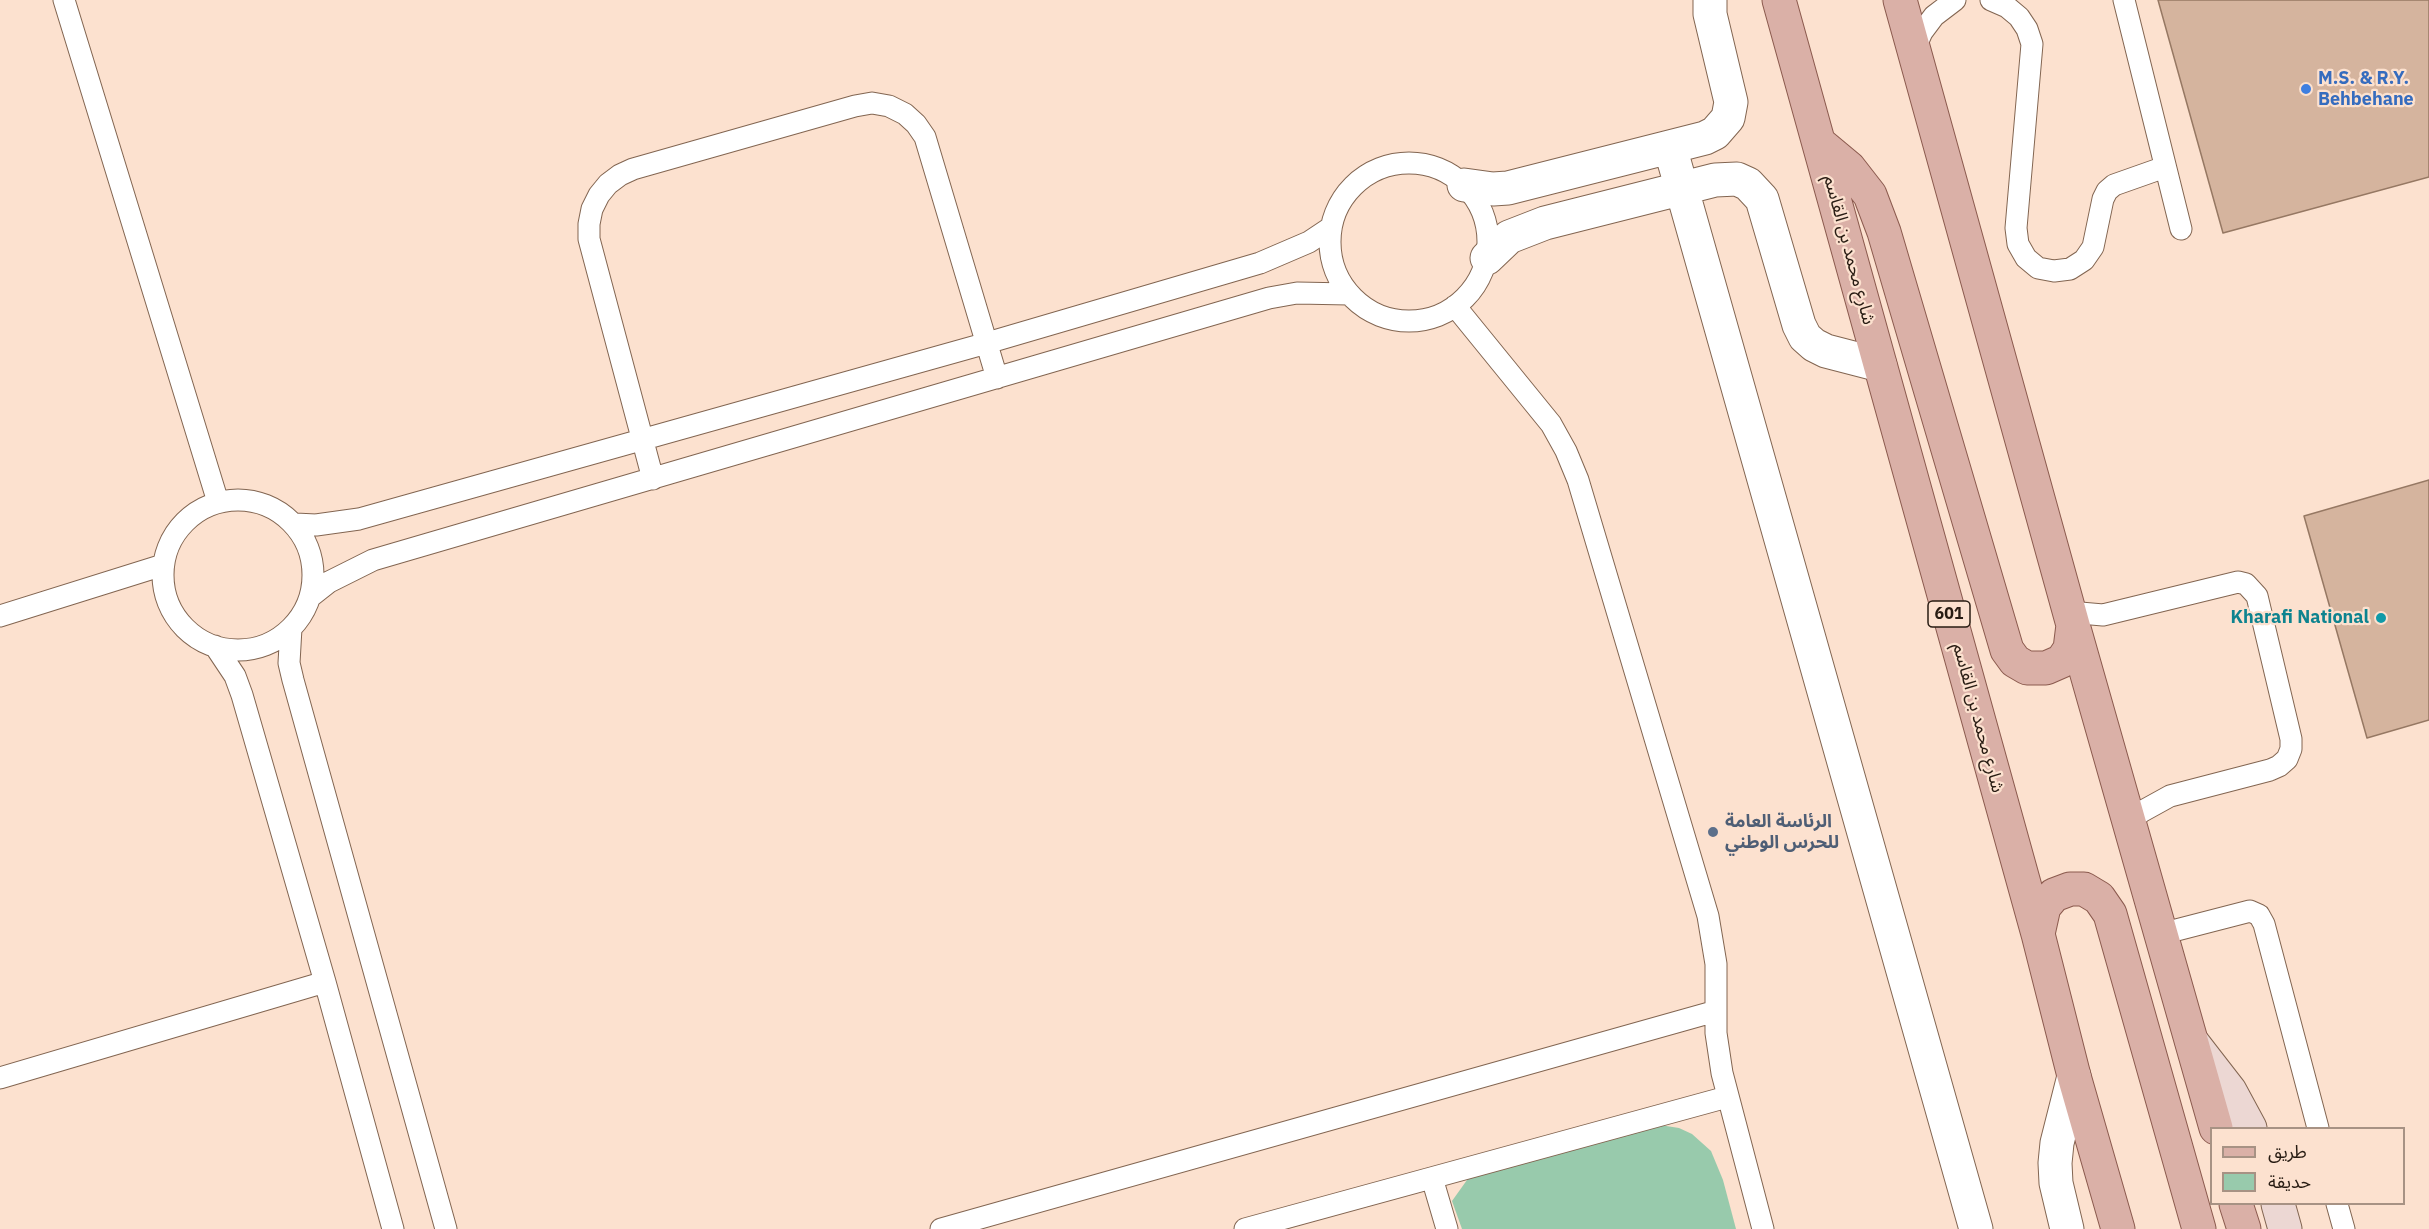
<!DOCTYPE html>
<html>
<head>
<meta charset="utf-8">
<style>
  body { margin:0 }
  #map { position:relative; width:2429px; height:1229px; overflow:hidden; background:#fce1cf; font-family:"IBM Plex Sans","Noto Sans Arabic",sans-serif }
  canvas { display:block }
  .legend { position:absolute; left:2210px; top:1127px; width:195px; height:78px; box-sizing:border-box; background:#fce1cf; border:2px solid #a79284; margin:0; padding:8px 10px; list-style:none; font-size:18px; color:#281c13 }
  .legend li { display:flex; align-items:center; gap:12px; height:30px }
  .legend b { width:30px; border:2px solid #a79284 }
</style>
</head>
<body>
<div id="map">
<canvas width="2429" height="1229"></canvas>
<ul class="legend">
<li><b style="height:8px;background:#dab0a7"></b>طريق</li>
<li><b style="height:16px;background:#98caac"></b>حديقة</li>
</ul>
</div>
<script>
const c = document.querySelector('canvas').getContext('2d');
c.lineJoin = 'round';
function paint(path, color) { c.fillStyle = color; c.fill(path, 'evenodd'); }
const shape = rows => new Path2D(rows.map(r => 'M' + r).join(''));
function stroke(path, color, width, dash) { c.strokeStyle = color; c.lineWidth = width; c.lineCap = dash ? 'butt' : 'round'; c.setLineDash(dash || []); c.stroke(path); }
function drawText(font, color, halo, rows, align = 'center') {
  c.font = font + ' "IBM Plex Sans","Noto Sans Arabic",sans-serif'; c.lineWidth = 4.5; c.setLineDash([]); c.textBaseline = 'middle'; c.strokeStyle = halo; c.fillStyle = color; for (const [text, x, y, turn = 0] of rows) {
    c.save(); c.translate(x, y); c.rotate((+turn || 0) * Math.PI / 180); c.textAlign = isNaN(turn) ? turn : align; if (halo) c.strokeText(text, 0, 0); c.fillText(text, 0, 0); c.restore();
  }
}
const green = shape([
  [1660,1125,1679,1128,1692,1134,1711,1151,1723,1180,1736,1229,1462,1229,1452,1201,1472,1173]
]);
const building = shape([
  [2158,0,2429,0,2429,177,2223,233,2158,0],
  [2429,480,2429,720,2367,738,2304,516,2429,480]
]);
const lane = shape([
  [64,0,218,502],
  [1991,0,2007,7,2019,17,2027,29,2032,44,2016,228,2018,244,2026,258,2038,268,2054,271,2070,269,2084,260,2093,247,2103,199,2107,191,2114,185,2165,167],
  [2124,0,2181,229],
  [1914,50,1922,32,1934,16,1955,0],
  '1330 242a79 79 0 1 1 158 0a79 79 0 1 1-158 0Z',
  [1455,306,1551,424,1566,451,1578,480,1708,916,1716,964,1716,1033,1722,1073,1763,1229],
  [653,479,589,239,589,224,592,209,599,195,608,184,620,175,633,169,855,106,872,103,889,106,905,114,916,124,925,137,997,378],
  '163 575a75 75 0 1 1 150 0a75 75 0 1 1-150 0Z',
  [295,524,316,525,359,519,987,343,1260,263,1309,242,1330,228],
  [310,597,329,582,373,560,1269,298,1297,293,1349,294],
  [2069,612,2103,615,2238,582,2246,584,2257,596,2291,739,2291,749,2287,759,2279,766,2270,770,2170,796,2141,812,2129,823],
  [0,616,163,565],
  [291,628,289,663,293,680,446,1229],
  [215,646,235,676,242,695,325,982,393,1229],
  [2161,934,2250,911,2259,915,2264,924,2318,1128],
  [0,1078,325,982],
  [1432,1178,1447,1229],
  [2337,1204,2344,1229],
  [941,1229,1716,1011],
  [1245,1229,1727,1097]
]);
const street = shape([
  [1670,147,1976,1229],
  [1464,185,1493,189,1508,188,1705,138,1715,133,1728,118,1731,102,1710,14,1710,0],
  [1487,258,1509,237,1545,223,1715,180,1737,179,1748,184,1762,199,1799,325,1805,337,1814,345,1826,351,1880,365],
  [2067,1229,2056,1183,2055,1163,2057,1143,2074,1076]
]);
const secondary = shape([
  [2192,1042,2230,1091,2250,1128],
  [2278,1204,2285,1229]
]);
const primary = shape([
  [1779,0,2038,934,2074,1076,2118,1229],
  [1900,0,2073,625,2216,1128],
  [1819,143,1849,168,1870,195,1884,232,2007,650,2015,661,2027,668,2046,668,2062,661,2070,649,2073,625],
  [2038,934,2044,907,2054,895,2070,889,2084,889,2099,898,2110,914,2199,1229],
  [2236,1204,2244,1229]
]);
const markers = [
  [2306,89,6,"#3f7fe0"],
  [2381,618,6,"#0f9aa8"],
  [1713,832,6,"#5c6f8a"]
];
const shields = [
  [1949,614,42]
];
const shieldNames = [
  ["601",1949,614]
];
const shopNames = [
  ["M.S. & R.Y.",2318,79],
  ["Behbehane",2318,100]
];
const streetNames = [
  ["شارع محمد بن القاسم",1849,250,75],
  ["شارع محمد بن القاسم",1978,718,75]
];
const cultureNames = [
  ["Kharafi National",2369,618]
];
const serviceNames = [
  ["الرئاسة العامة",1725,822],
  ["للحرس الوطني",1725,843]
];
paint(green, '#98caac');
paint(building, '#d5b49e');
stroke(building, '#967863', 1.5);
stroke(lane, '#826551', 23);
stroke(street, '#826551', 35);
stroke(secondary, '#826551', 35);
stroke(primary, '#8b5a4e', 35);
stroke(lane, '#fff', 21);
stroke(street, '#fff', 33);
stroke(secondary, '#ecd7d3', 33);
stroke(primary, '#dab0a7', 33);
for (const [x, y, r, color] of markers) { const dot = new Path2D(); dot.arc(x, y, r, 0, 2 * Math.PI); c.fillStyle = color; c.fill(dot); stroke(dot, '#fce1cf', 2); }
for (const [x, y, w] of shields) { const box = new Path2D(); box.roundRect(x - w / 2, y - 13, w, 26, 4.5); c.fillStyle = '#fce1cf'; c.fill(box); stroke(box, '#281c13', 1.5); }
drawText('bold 16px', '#281c13', null, shieldNames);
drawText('bold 18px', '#366cbe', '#fce1cf', shopNames, 'left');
drawText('18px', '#281c13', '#fce1cf', streetNames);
drawText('bold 18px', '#0d838f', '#fce1cf', cultureNames, 'right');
drawText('bold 18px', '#4e5e75', '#fce1cf', serviceNames, 'left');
</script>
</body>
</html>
